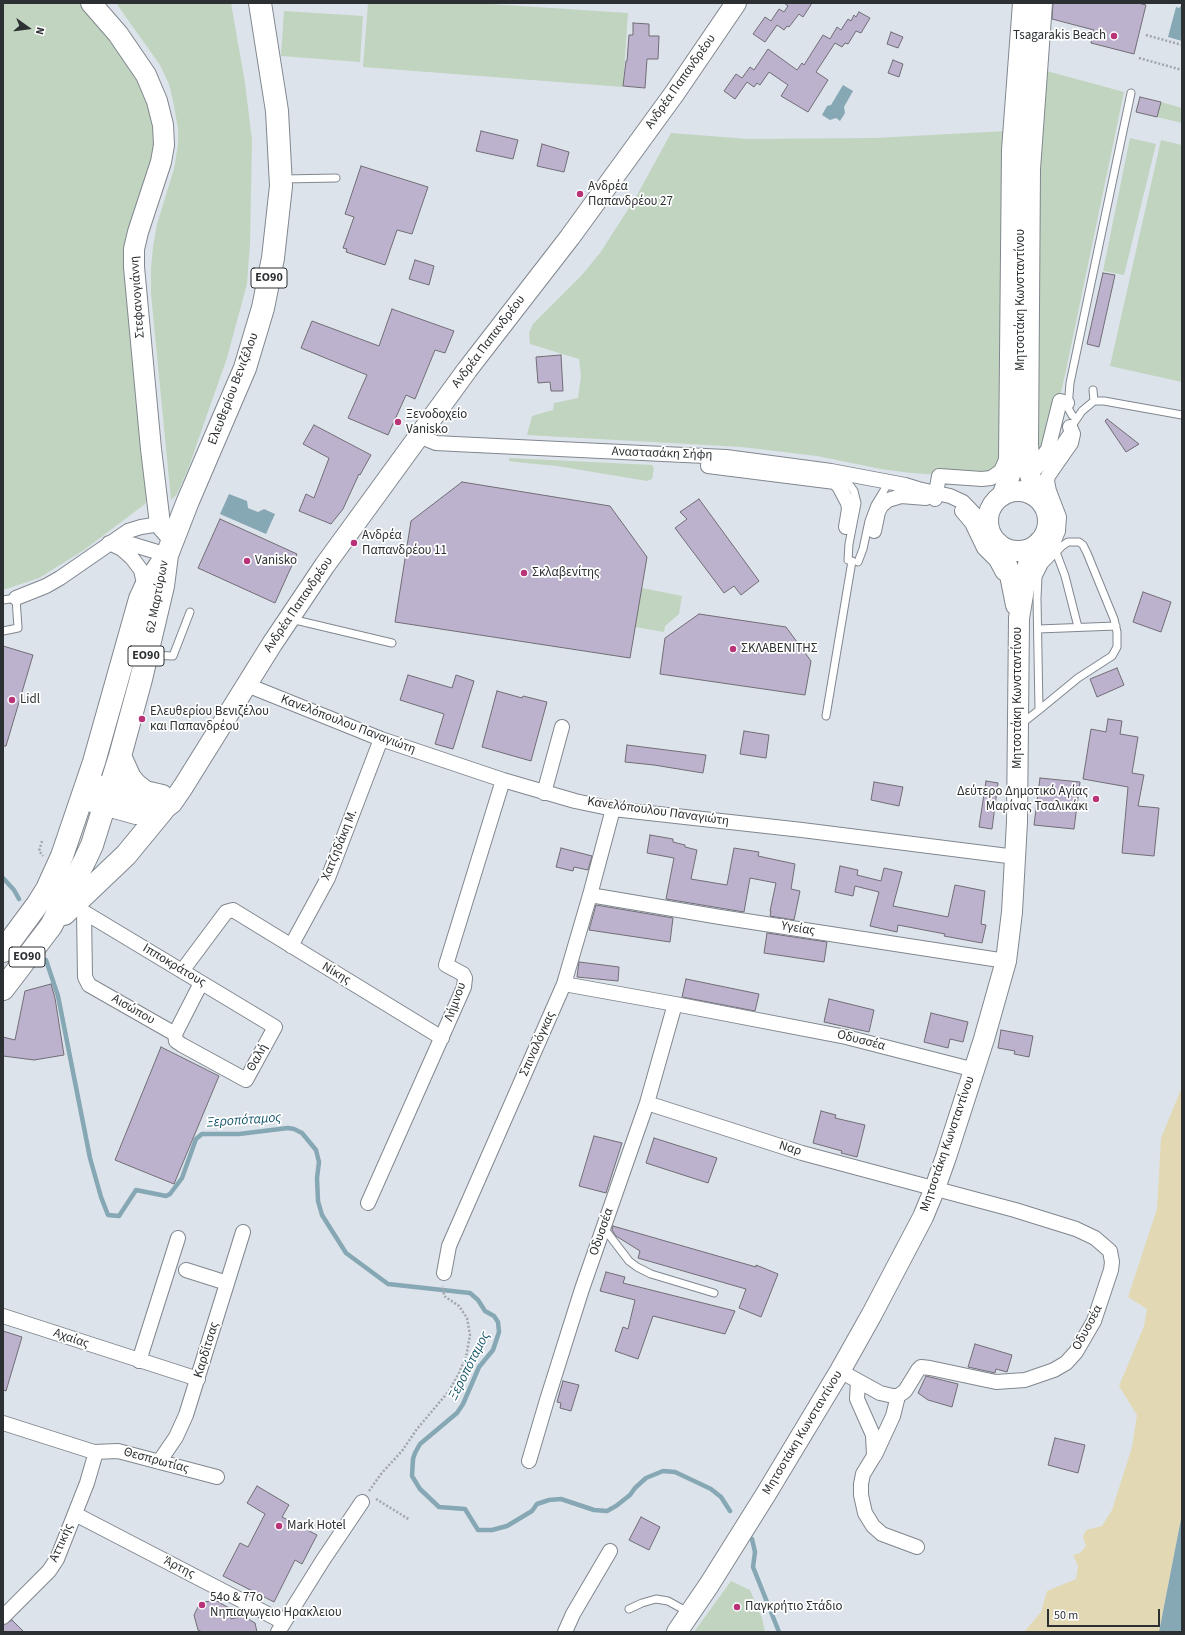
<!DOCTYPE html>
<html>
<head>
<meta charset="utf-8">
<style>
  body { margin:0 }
  #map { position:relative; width:1185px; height:1635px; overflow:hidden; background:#dce3eb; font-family:"Source Sans 3",sans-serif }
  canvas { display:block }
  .frame { position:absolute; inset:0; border:4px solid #2d3032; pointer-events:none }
  .north { position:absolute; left:8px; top:8px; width:40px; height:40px; -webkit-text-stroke:3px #fff; paint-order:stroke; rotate:104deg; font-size:11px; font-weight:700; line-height:16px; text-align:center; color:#2d3032 }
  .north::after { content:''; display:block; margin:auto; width:14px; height:18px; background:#2d3032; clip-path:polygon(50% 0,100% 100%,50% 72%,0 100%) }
  .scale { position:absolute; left:1047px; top:1609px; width:113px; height:18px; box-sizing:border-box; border:2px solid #2d3032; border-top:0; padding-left:5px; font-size:12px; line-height:14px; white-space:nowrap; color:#2d3032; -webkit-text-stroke:3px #fff; paint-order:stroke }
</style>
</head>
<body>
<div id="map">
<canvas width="1185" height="1635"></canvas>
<div class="frame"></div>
<div class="north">N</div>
<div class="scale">50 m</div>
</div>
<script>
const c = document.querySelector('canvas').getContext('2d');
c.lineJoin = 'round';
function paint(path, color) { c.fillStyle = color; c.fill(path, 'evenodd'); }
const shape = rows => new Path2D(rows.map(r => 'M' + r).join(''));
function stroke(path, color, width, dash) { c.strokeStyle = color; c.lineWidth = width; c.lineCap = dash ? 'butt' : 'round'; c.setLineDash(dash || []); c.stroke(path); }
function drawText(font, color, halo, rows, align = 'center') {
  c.font = font + ' "Source Sans 3",sans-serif'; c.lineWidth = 3.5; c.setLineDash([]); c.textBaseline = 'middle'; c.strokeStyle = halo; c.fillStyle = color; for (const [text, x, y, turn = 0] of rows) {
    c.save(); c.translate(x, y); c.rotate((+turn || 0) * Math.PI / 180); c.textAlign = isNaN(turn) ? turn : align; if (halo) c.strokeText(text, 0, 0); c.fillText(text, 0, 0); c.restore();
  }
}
const green = shape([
  [3,3,80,3,97,21,145,86,156,137,152,164,126,253,126,296,147,498,145,504,84,550,39,578,3,590],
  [116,3,231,3,245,83,252,140,250,243,247,284,227,358,203,426,190,464,177,494,171,500,151,294,151,268,153,247,157,224,174,169,178,144,178,128,173,101,169,84,160,65],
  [368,3,475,3,628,13,623,87,363,67],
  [284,11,363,16,360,62,281,56],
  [1043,70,1124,92,1065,375,1056,414,1042,456,1033,445,1035,311],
  [1161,102,1182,108,1182,123,1157,117],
  [1007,131,1002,466,976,477,911,473,881,469,817,456,742,447,527,435,532,416,553,410,554,403,578,398,581,376,579,359,530,344,529,333,533,324,581,276,600,253,636,197,671,133,748,139,874,138],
  [1130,138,1156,144,1124,275,1103,271],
  [1161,140,1182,145,1182,382,1110,366],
  [509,458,652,465,654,468,652,479,647,481,557,466,515,462,509,461],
  [642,588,682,596,679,614,665,626,664,632,635,627],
  [731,1581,750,1590,762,1618,765,1632,694,1632]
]);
const sand = shape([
  [1182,1087,1182,1514,1159,1632,1024,1632,1041,1612,1047,1591,1076,1579,1078,1566,1073,1555,1080,1553,1086,1546,1083,1537,1086,1530,1102,1526,1112,1510,1132,1447,1137,1415,1119,1386,1144,1326,1147,1309,1128,1297,1157,1209,1161,1138]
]);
const water = shape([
  [1182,5,1182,41,1168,37,1176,7,1179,8],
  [843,85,853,91,844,107,845,113,840,121,836,118,830,120,822,115,827,106,831,105],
  [229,494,247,501,248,508,258,512,264,509,275,514,266,534,220,514],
  [1182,1514,1182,1632,1159,1632]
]);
const stream = shape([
  [3,878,14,890,19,899],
  [46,960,58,996,90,1158,101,1197,108,1215,119,1216,136,1190,166,1196,170,1194,182,1178,196,1139,202,1134,239,1134,288,1128,294,1129,302,1133,316,1150,319,1162,317,1178,318,1201,322,1215,346,1253,388,1284,470,1293,478,1300,485,1311,494,1316,498,1322,499,1332,493,1350,479,1367,463,1404,457,1413,420,1444,415,1453,413,1459,412,1476,420,1489,439,1507,465,1509,478,1530,492,1530,507,1526,532,1511,537,1504,549,1500,561,1499,594,1510,607,1511,616,1506,630,1495,635,1488,646,1478,663,1471,675,1472,711,1489,721,1497,730,1511],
  [752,1539,755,1552,753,1567,779,1632]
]);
const building = shape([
  [784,3,812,3,803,17,799,14,789,27,787,26,784,30,777,25,765,42,753,34,765,17,771,21,779,9,784,12,788,6,784,3],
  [1053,3,1138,3,1146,5,1134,54,1091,43,1094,30,1052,19,1053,3],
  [859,12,870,18,861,33,856,31,848,44,845,43,842,47,835,43,816,72,828,80,808,112,781,96,788,85,769,72,760,85,757,83,754,87,747,82,735,99,724,91,736,74,742,78,750,67,754,70,768,49,797,70,802,63,804,65,823,35,830,39,837,27,841,30,848,19,851,21,854,15,856,17,859,12],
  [633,23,649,24,649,36,659,36,658,59,647,59,645,88,623,86,626,61,627,61,629,35,633,35,633,23],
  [891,32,903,37,898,48,887,44,891,32],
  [893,60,903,64,899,77,888,73,893,60],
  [1140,97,1161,102,1157,117,1136,112,1140,97],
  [481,131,518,140,513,159,476,151,481,131],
  [542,144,569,152,564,172,537,166,542,144],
  [361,166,428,187,412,234,397,230,385,265,346,252,347,249,343,248,354,217,345,214,361,166],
  [415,260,434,266,429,285,409,279,415,260],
  [1103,273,1115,275,1099,347,1087,344,1103,273],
  [392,309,454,331,445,353,435,350,415,399,406,395,388,435,348,418,367,375,301,348,312,321,379,346,392,309],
  [561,355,563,391,551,391,550,382,538,383,536,357,561,355],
  [1107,419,1139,444,1126,452,1105,421,1107,419],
  [314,425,371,455,360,475,359,474,343,509,331,524,299,511,306,494,314,498,329,458,303,444,314,425],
  [462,482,610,506,647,557,630,658,395,622,411,521,462,482],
  [699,499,759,581,741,595,734,586,724,593,675,528,687,519,680,512,699,499],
  [220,519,297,554,275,603,198,568,220,519],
  [1143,592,1171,602,1161,632,1133,622,1143,592],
  [699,614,786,627,811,661,805,695,660,674,665,638,699,614],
  [3,646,33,655,6,746,3,746,3,646],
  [1117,668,1124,685,1097,697,1090,679,1117,668],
  [408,675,452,688,456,675,474,681,453,749,435,744,444,714,400,700,408,675],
  [497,691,522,698,523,696,547,702,531,761,482,747,497,691],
  [1108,719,1122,721,1120,734,1138,737,1132,773,1144,775,1138,806,1159,808,1154,856,1122,853,1128,787,1083,779,1091,729,1106,732,1108,719],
  [744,731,769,735,766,758,740,754,744,731],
  [627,745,706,755,703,773,654,765,625,762,627,745],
  [1040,778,1080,782,1074,829,1034,825,1040,778],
  [986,781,998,783,992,829,979,827,986,781],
  [874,782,903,787,899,806,871,800,874,782],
  [650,835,673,839,673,842,685,845,685,847,697,850,691,879,727,885,734,848,759,852,758,856,795,864,791,889,800,891,794,920,770,916,771,911,770,911,776,883,750,878,744,912,666,899,674,858,647,853,650,835],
  [561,848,592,856,588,870,574,867,573,871,556,867,561,848],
  [840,866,858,870,857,875,881,881,884,868,902,872,893,906,948,917,955,885,985,891,981,924,986,925,982,943,944,936,945,934,898,925,897,932,870,926,879,892,855,886,853,896,835,892,840,866],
  [596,905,673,918,670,942,589,930,596,905],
  [767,933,827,942,824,962,764,953,767,933],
  [579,962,619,967,618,981,577,977,579,962],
  [686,979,759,994,755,1011,682,997,686,979],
  [51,984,55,998,64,1055,34,1060,3,1056,3,1037,15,1040,25,991,51,984],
  [829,999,874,1010,869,1032,824,1022,829,999],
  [931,1013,968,1022,963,1042,950,1039,948,1048,924,1042,931,1013],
  [1001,1030,1033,1036,1029,1057,1014,1054,1015,1051,998,1048,1001,1030],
  [161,1047,219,1076,174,1184,115,1160,161,1047],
  [821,1111,836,1115,835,1118,865,1125,857,1157,841,1153,842,1151,813,1143,821,1111],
  [594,1136,622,1143,606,1193,579,1186,594,1136],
  [654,1138,717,1158,708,1183,646,1163,654,1138],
  [613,1226,756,1267,756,1265,778,1274,761,1317,739,1308,746,1289,638,1258,640,1251,616,1236,612,1230,613,1226],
  [606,1272,625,1277,623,1283,735,1311,725,1334,653,1316,638,1359,615,1351,623,1327,628,1329,635,1300,600,1291,606,1272],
  [3,1331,22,1337,6,1391,3,1390,3,1331],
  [975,1344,1012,1355,1007,1372,996,1369,995,1373,968,1367,975,1344],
  [926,1376,958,1384,952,1407,928,1400,918,1393,926,1376],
  [563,1381,579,1385,571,1411,560,1408,561,1403,557,1402,563,1381],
  [1055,1438,1085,1445,1078,1473,1048,1465,1055,1438],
  [257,1486,289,1505,282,1517,317,1535,302,1564,295,1560,274,1602,223,1576,240,1543,248,1547,265,1514,247,1503,257,1486],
  [641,1517,660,1527,649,1550,629,1540,641,1517],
  [215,1600,229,1608,231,1619,243,1616,255,1623,257,1632,202,1632,198,1630,194,1615,200,1603,215,1600],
  [12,1620,24,1632,3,1632,3,1625,12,1620]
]);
const path = shape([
  [1086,35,1093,37],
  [1146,35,1182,45],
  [1139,58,1182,70],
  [42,841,39,851,43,856],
  [369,1491,381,1474,402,1451,417,1429,449,1391,459,1373,466,1357,470,1335,467,1318,459,1306,444,1296,443,1286],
  [376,1499,410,1520]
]);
const lane = shape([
  [283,179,336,178],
  [1093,390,1094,401],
  [1076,419,1072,415,1068,408,1070,383,1131,93],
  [842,474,854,491,857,503,849,544,848,560],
  [1032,477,1047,462,1082,411,1094,401,1104,401,1182,415],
  [1056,552,1065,576,1078,627],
  [858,562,863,549,869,521,875,505,889,482],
  [3,600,16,598,18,628,3,631],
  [291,619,392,643],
  [1038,629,1116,626],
  [149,655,173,656,190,612],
  [826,716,852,561],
  [1020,725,1039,710,1078,678,1112,656,1117,647,1117,632,1114,619,1087,553,1083,545,1079,542,1068,542,1062,546,1044,565,1038,577,1037,598,1039,710],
  [603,1227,629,1261,637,1267,651,1274,714,1293],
  [629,1609,642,1603,656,1599,668,1601,688,1612]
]);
const street = shape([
  [1045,3,1033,169,1031,445,1032,455,1035,459,1039,459,1043,456,1048,449,1060,401,1067,403],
  [419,436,436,443,455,444,726,457,831,471,905,485,918,489,950,496,963,502,989,529],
  [708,466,835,482,839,486,848,503,849,509,846,527],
  [935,499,939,476,982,479,991,478,1001,471,1006,460,1009,150,1020,3],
  [962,511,972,523,984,548,996,560,1003,573],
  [874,531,878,512,881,506,888,500,901,496,926,498],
  [109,543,122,549,132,558,141,570,145,588],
  [114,543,131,544,167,555],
  [1033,568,1038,559,1053,543,1058,531,1059,517,1049,491,1047,481,1048,476,1071,443,1073,434,1070,427],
  [16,598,46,586,60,578,128,531,141,527,160,524],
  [247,685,381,739,503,780,575,801,613,809,802,830,1016,857],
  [544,793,562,727],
  [590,895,720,917,1006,961],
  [73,905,84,912,275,1027,246,1080,182,1045,176,1041,175,1034,89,985,85,977,84,912],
  [291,946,328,878,381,739],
  [182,971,226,912,233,910,442,1038],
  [564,984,675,1004,846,1037,975,1070],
  [175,1034,201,983],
  [647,1103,802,1153,1015,1210,1076,1229,1095,1238,1110,1251,1112,1262,1111,1270,1094,1321,1076,1352,1066,1363,1054,1370,1025,1380,996,1382,930,1368,921,1367,918,1370,905,1391,898,1396,893,1396,880,1393,840,1371],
  [368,1203,464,987,465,978,463,974,446,965,503,780],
  [186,1270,227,1283],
  [444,1273,449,1246,564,984,590,895,613,809],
  [3,1316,198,1379],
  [139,1361,178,1238],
  [858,1381,857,1399,873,1435,874,1456,863,1474,861,1484,861,1495,865,1513,873,1526,882,1534,917,1547],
  [3,1423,94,1452,118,1451,217,1477],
  [875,1455,893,1416,898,1396],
  [529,1461,547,1400,582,1289,647,1103,675,1004],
  [159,1462,176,1437,186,1415,243,1232],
  [75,1514,283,1622],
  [3,1617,49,1571,57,1559,87,1483,96,1452],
  [278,1632,323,1560,362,1502],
  [565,1632,573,1614,610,1551]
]);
const secondary = shape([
  [91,3,118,34,146,75,157,101,163,125,164,145,161,162,138,232,134,249,134,267,151,449,160,524,173,539],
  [1034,3,1023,154,1021,229,1021,446,1031,478,1043,505],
  '988 521a30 30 0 1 1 60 0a30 30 0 1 1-60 0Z',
  [1002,496,1021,446],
  [998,543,1009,570,1016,605],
  [88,782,135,796,145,798,157,797],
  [82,799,136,814,151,814,163,810,172,803,183,787,272,644,325,565,467,370,570,237,674,94,736,3],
  [677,1632,709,1585,766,1494,840,1371,872,1314,923,1217,935,1188,946,1157,984,1039,1006,961,1012,912,1017,822,1019,618,1029,559,1039,542]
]);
const primary = shape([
  [120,756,130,778,136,785,145,792,162,796],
  [64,914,126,855,163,810],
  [3,951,37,905,47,889,62,856,94,762,140,599,145,588,163,561],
  [3,989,51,926,85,860,92,845,120,756,141,679,163,586,167,555,188,501,245,368,263,308,273,258,281,186,277,111,260,3]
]);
const markers = [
  [1114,36,4,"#b83378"],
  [580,194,4,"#b83378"],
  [398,422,4,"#b83378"],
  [354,543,4,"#b83378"],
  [247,561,4,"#b83378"],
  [524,573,4,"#b83378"],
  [733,649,4,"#b83378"],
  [12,700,4,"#b83378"],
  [142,719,4,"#b83378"],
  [1096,799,4,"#b83378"],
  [279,1526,4,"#b83378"],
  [202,1605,4,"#b83378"],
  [737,1607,4,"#b83378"]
];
const shields = [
  [269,278,36],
  [146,656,36],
  [27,957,36]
];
const shieldNames = [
  ["ΕΟ90",269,278],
  ["ΕΟ90",146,656],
  ["ΕΟ90",27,957]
];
const poiNames = [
  ["Tsagarakis Beach",1106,36,"right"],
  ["Ανδρέα",588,187],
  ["Παπανδρέου 27",588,202],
  ["Ξενοδοχείο",406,415],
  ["Vanisko",406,430],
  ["Ανδρέα",362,536],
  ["Παπανδρέου 11",362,551],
  ["Vanisko",255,561],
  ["Σκλαβενίτης",532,573],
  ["ΣΚΛΑΒΕΝΙΤΗΣ",741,649],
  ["Lidl",20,700],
  ["Ελευθερίου Βενιζέλου",150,712],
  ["και Παπανδρέου",150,727],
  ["Δεύτερο Δημοτικό Αγίας",1088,792,"right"],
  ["Μαρίνας Τσαλικάκι",1088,807,"right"],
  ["Mark Hotel",287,1526],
  ["54ο & 77ο",210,1598],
  ["Νηπιαγωγειο Ηρακλειου",210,1613],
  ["Παγκρήτιο Στάδιο",745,1607]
];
const streetNames = [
  ["Ανδρέα Παπανδρέου",681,82,-55],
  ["Στεφανογιάννη",138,297,-94],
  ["Μητσοτάκη Κωνσταντίνου",1021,300,-90],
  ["Ανδρέα Παπανδρέου",489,342,-53],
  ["Ελευθερίου Βενιζέλου",234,389,-69],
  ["Αναστασάκη Σήφη",662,454,2],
  ["62 Μαρτύρων",158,597,-79],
  ["Ανδρέα Παπανδρέου",299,605,-56],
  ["Μητσοτάκη Κωνσταντίνου",1018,698,-90],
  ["Κανελόπουλου Παναγιώτη",348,725,21],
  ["Κανελόπουλου Παναγιώτη",658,812,8],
  ["Χατζηδάκη Μ.",340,845,-68],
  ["Υγείας",798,929,9],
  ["Ιπποκράτους",174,966,31],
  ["Νίκης",336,974,31],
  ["Λήμνου",456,1002,-70],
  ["Αισώπου",133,1010,30],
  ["Οδυσσέα",861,1041,14],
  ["Σπιναλόγκας",538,1044,-66],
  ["Θαλή",258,1058,-61],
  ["Μητσοτάκη Κωνσταντίνου",948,1144,-71],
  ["Ναρ",790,1149,17],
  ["Οδυσσέα",602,1232,-71],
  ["Οδυσσέα",1088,1328,-62],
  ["Αχαίας",71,1339,19],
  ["Καρδίτσας",207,1350,-73],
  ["Μητσοτάκη Κωνσταντίνου",803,1433,-59],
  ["Θεσπρωτίας",156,1461,15],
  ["Αττικής",62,1543,-66],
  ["Άρτης",179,1568,27]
];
const waterNames = [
  ["Ξεροπόταμος",244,1121,-4],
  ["Ξεροπόταμος",470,1366,-63]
];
paint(green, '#c1d4bf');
paint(sand, '#e2d9b4');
paint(water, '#86a7b4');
stroke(stream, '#86a7b4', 4.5);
paint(building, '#bdb2cd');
stroke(building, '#716d75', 1);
stroke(lane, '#80878e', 9);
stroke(street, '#80878e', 16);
stroke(secondary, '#80878e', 22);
stroke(primary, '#80878e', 24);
stroke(path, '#a0a6ac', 2.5, [2, 2]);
stroke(lane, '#fff', 7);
stroke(street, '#fff', 14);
stroke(secondary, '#fff', 20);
stroke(primary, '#fff', 22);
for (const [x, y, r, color] of markers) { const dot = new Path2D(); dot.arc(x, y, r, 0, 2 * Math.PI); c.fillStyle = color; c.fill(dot); stroke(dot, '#fff', 1.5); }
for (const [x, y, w] of shields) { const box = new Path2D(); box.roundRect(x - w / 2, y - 10, w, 20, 3); c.fillStyle = '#fff'; c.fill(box); stroke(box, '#2d3032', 1); }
drawText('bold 12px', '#2d3032', null, shieldNames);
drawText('13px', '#2d3032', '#fff', poiNames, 'left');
drawText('13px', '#2d3032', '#fff', streetNames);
drawText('italic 14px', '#17576c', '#fff', waterNames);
</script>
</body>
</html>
